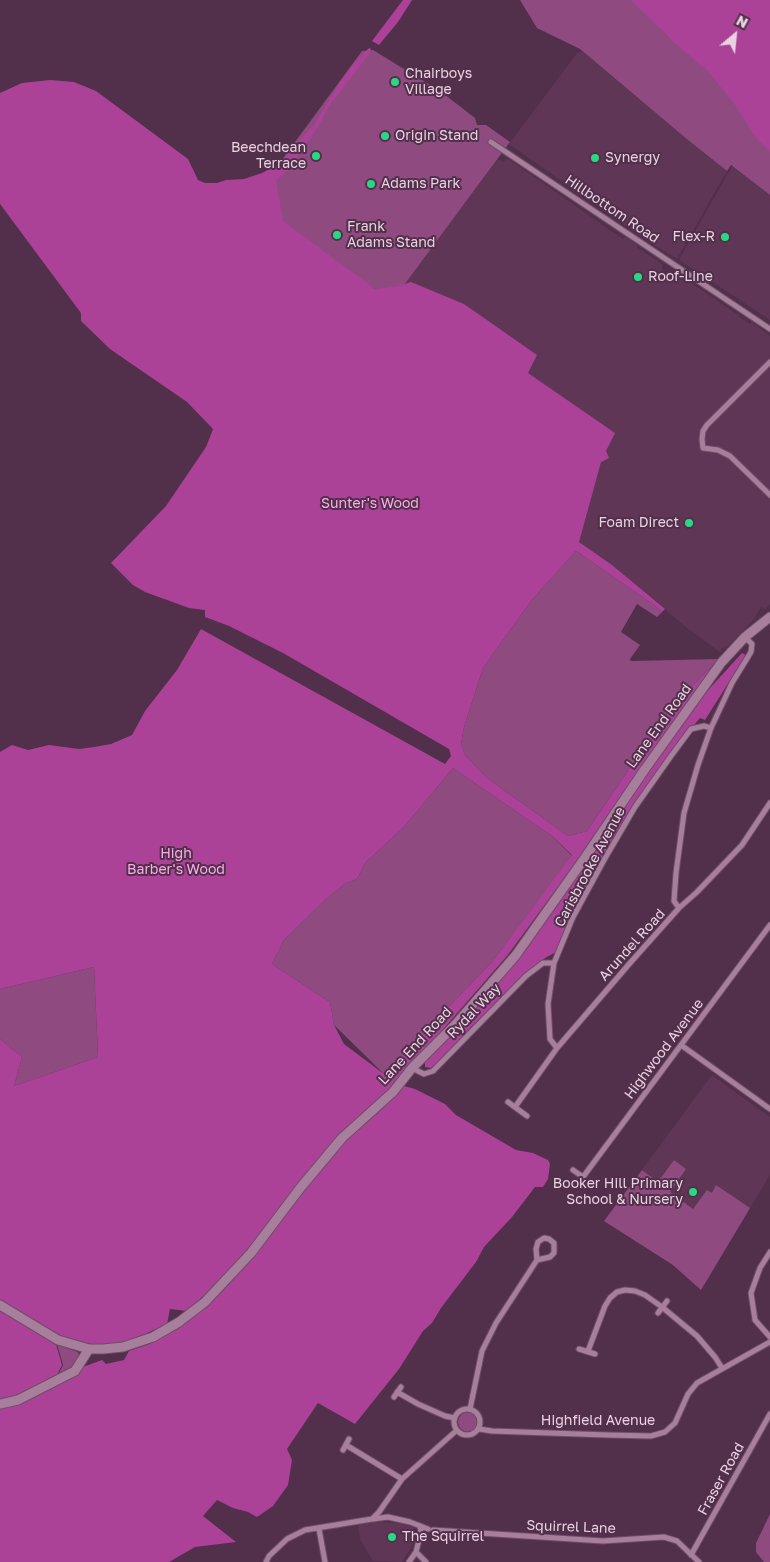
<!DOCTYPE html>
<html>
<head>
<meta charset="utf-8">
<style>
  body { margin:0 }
  #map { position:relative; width:770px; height:1562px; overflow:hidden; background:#522f4a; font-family:"Golos Text",sans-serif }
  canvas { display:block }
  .north { position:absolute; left:710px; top:10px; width:50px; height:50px; -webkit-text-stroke:4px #522f4a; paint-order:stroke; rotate:28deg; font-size:14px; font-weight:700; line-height:20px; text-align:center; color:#e9d2e2 }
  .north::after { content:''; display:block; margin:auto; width:18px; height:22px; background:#e9d2e2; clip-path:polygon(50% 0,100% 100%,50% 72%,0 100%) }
</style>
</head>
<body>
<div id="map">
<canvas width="770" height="1562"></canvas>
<div class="north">N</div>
</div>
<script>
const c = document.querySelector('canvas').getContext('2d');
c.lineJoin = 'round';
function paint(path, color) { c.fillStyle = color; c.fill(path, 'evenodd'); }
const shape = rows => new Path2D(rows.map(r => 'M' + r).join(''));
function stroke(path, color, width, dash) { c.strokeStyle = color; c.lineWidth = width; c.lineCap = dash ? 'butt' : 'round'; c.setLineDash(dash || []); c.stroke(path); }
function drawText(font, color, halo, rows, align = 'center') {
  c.font = font + ' "Golos Text",sans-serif'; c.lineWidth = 4; c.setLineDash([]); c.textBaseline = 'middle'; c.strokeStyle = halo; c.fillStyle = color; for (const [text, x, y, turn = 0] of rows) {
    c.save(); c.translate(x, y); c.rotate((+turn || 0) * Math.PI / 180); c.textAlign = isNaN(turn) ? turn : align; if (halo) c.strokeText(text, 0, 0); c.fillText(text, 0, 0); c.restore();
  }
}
const built = shape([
  [582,51,688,140,727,171,677,259,637,234,509,144,577,53],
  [498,159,504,162,505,159,510,160,623,239,625,237,636,244,638,248,662,264,662,272,668,277,674,274,678,274,740,316,739,317,750,324,752,322,770,336,770,604,765,609,761,607,754,619,729,645,721,649,721,653,687,628,612,565,570,537,392,301],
  [732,166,770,195,770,320,679,260],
  [712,1075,770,1117,770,1175,701,1290,673,1265,604,1221],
  [374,1522,399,1523,413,1527,417,1538,402,1562,373,1561,360,1539,358,1525]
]);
const green = shape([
  [520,0,770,0,770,195,731,165,727,171,688,140,580,49,537,28],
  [373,50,440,91,475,118,477,125,486,125,510,142,393,300,245,210,362,51],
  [576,551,654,605,662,612,657,617,637,604,621,632,640,645,630,659,631,661,719,659,670,709,587,831,568,836,487,778,465,755,461,744,464,727,483,668,531,601],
  [453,768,552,836,572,856,492,962,384,1074,334,1025,330,1002,272,964,284,940,326,899,346,883,357,879,366,862,403,828],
  [94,967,98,1057,14,1086,22,1057,0,1039,0,989],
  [674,1160,686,1169,670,1192,693,1209,707,1190,712,1193,716,1185,750,1208,701,1290,673,1265,604,1221,642,1170,658,1182],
  [57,1344,75,1351,78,1352,80,1358,72,1368,57,1377,63,1365],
  '458 1422a10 10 0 1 1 20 0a10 10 0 1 1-20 0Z',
  [770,1514,770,1562,764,1562,756,1552,756,1543]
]);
const forest = shape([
  [403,0,412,0,398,22,379,45,372,41],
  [631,0,770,0,770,151,756,138,736,106,708,71,677,45],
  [369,48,371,49,370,53,329,106,319,125,289,169,276,181,283,221,375,289,399,286,411,282,464,304,537,355,528,373,615,433,606,451,609,458,601,462,579,542,612,565,665,609,662,612,654,605,576,551,531,601,483,668,464,727,461,744,465,755,487,778,568,836,587,831,670,709,716,662,720,663,701,683,687,702,577,861,507,956,384,1097,353,1123,313,1165,236,1266,187,1311,170,1309,167,1324,123,1344,100,1345,76,1342,60,1337,0,1301,0,1039,22,1057,14,1086,98,1057,94,967,0,989,0,752,12,745,28,750,49,745,79,749,94,747,111,744,132,735,145,711,177,670,201,629,445,764,451,756,449,749,283,653,229,626,205,617,205,610,189,608,145,592,133,585,111,563,166,506,206,447,213,429,187,402,110,349,81,321,81,313,0,204,0,93,22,83,50,80,74,82,96,91,188,159,198,180,205,183,217,183,226,180,244,179,262,173,279,164,314,125,339,84,354,63],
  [453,768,552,836,572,855,492,962,384,1074,344,1044,334,1025,330,1002,272,964,284,940,326,899,346,883,357,879,366,862,403,828],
  [742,653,746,655,705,720,700,718,680,742,638,800,614,837,582,894,556,952,545,958,517,983,471,1027,447,1055,431,1068,425,1067,425,1062,475,1009,521,952,688,712],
  [404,1086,415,1089,445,1104,456,1115,516,1150,533,1153,548,1160,550,1164,548,1179,543,1187,535,1187,512,1217,484,1247,476,1262,441,1308,432,1323,423,1331,399,1369,355,1424,318,1403,287,1449,292,1460,288,1485,273,1506,257,1517,248,1512,233,1508,217,1500,203,1516,236,1542,195,1547,169,1562,0,1562,0,1310,56,1344,62,1365,56,1377,102,1360,106,1364,124,1360,129,1351,149,1344,176,1330,208,1303,328,1158,397,1089]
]);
const minor = shape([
  [491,142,770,329],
  [770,362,707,425,703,431,702,439,703,448,718,450,730,456,770,495],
  [679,908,674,901,676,873,684,813,698,765,711,728,732,683,751,652,752,644,745,637],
  [681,1045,770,1109],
  [557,1048,550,1039,548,1004,554,963,573,917,604,860,635,807,671,756,691,729,704,726,711,728],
  [412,1068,424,1074,433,1071,526,976,543,963,554,963],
  [508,1102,527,1116],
  [515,1107,557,1048,630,963,679,908,697,892,742,845,770,803],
  [573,1170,583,1177,770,925],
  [770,1252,760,1268,751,1293,755,1320,770,1337],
  [658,1313,667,1301],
  [579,1349,595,1354],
  [588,1351,605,1306,610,1298,617,1292,625,1290,635,1291,645,1295,662,1307,697,1336,715,1357,722,1368],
  [397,1392,418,1404,445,1416,455,1418],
  [394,1397,401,1387],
  '454 1422a13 13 0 1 1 26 0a13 13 0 1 1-26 0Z',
  [470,1409,482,1351,496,1323,537,1260,536,1249,538,1242,544,1238,549,1239,554,1243,554,1253,550,1257,537,1260],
  [479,1429,492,1431,608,1435,651,1436,665,1432,675,1423,688,1394,697,1383,770,1342],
  [346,1445,402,1479],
  [343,1450,349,1439],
  [373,1519,388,1517,410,1522,428,1529],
  [319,1529,325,1562],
  [433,1530,603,1541,664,1537,677,1541,699,1562],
  [416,1552,426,1562],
  [691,1555,770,1414],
  [266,1562,269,1556,287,1539,305,1530,372,1519,379,1512,402,1479,457,1430],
  [409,1562,416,1552,421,1532,420,1526]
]);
const tertiary = shape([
  [0,1305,58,1340,89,1349,103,1349,123,1347,153,1337,179,1322,205,1302,251,1253,301,1187,342,1138,393,1092,412,1068,455,1025,516,955,584,859,645,769,721,663,745,637,770,617],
  [0,1404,18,1400,75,1371,89,1349]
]);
const markers = [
  [395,82,5,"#29d885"],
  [385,136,5,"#29d885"],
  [316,156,5,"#29d885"],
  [595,158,5,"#29d885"],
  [371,184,5,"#29d885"],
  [337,235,5,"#29d885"],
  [725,237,5,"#29d885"],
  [638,277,5,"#29d885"],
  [689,523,5,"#29d885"],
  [693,1192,5,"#29d885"],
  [392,1537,5,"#29d885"]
];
const poiNames = [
  ["Chairboys",405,74],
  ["Village",405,90],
  ["Origin Stand",395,136],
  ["Beechdean",306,148,"right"],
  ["Terrace",306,164,"right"],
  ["Synergy",605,158],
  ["Adams Park",381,184],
  ["Frank",347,227],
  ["Adams Stand",347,243],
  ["Flex-R",715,237,"right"],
  ["Roof-Line",648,277],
  ["Foam Direct",679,523,"right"],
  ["Booker Hill Primary",683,1184,"right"],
  ["School & Nursery",683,1200,"right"],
  ["The Squirrel",402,1537]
];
const streetNames = [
  ["Hillbottom Road",612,209,34],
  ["Lane End Road",659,726,-54],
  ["Carisbrooke Avenue",590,867,-62],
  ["Arundel Road",632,945,-48],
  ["Rydal Way",474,1011,-46],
  ["Lane End Road",415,1046,-47],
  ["Highwood Avenue",664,1049,-53],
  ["Highfield Avenue",598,1421],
  ["Fraser Road",721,1479,-61],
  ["Squirrel Lane",571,1527,2]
];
const parkNames = [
  ["Sunter's Wood",370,504],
  ["High",176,854],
  ["Barber's Wood",176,870]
];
paint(built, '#5f3656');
paint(green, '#8f4b80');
paint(forest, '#ab4297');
stroke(minor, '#6c4e65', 7);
stroke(tertiary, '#6c4e65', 11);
stroke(minor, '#a77e9c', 5);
stroke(tertiary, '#a77e9c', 9);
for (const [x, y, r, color] of markers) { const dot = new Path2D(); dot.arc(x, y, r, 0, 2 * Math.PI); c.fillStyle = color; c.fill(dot); stroke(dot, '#522f4a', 2); }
drawText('14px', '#e9d2e2', '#522f4a', poiNames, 'left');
drawText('14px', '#e9d2e2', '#522f4a', streetNames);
drawText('14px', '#fbace8', '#522f4a', parkNames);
</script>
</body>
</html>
